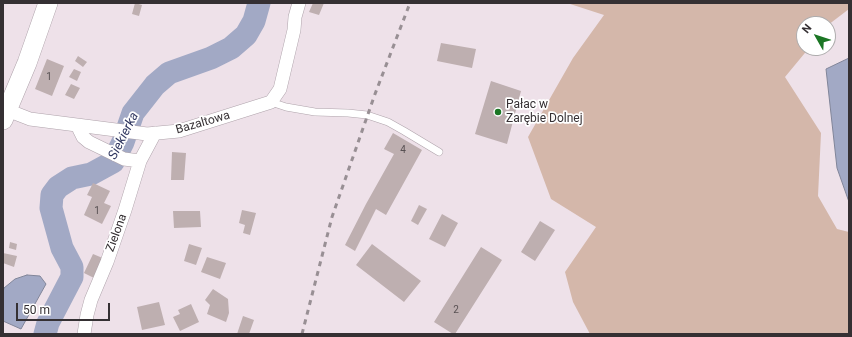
<!DOCTYPE html>
<html>
<head>
<meta charset="utf-8">
<style>
  body { margin:0 }
  #map { position:relative; width:852px; height:337px; overflow:hidden; background:#eee1e9; font-family:Roboto,sans-serif }
  canvas { display:block }
  .frame { position:absolute; inset:0; border:4px solid #353033; pointer-events:none }
  .north { position:absolute; left:796px; top:16px; width:40px; height:40px; box-sizing:border-box; background:#fff; border:1px solid #aeacad; border-radius:50%; rotate:309deg; font-size:11px; font-weight:700; line-height:16px; text-align:center; color:#353033 }
  .north::after { content:''; display:block; margin:auto; width:14px; height:18px; background:#1b7624; clip-path:polygon(50% 0,100% 100%,50% 72%,0 100%) }
  .scale { position:absolute; left:16px; top:303px; width:94px; height:18px; box-sizing:border-box; border:2px solid #353033; border-top:0; padding-left:5px; font-size:12px; line-height:14px; white-space:nowrap; color:#353033; -webkit-text-stroke:3px #fff; paint-order:stroke }
</style>
</head>
<body>
<div id="map">
<canvas width="852" height="337"></canvas>
<div class="frame"></div>
<div class="north">N</div>
<div class="scale">50 m</div>
</div>
<script>
const c = document.querySelector('canvas').getContext('2d');
c.lineJoin = 'round';
function paint(path, color) { c.fillStyle = color; c.fill(path, 'evenodd'); }
const shape = rows => new Path2D(rows.map(r => 'M' + r).join(''));
function stroke(path, color, width, dash) { c.strokeStyle = color; c.lineWidth = width; c.lineCap = dash ? 'butt' : 'round'; c.setLineDash(dash || []); c.stroke(path); }
function drawText(font, color, halo, rows, align = 'center') {
  c.font = font + ' Roboto,sans-serif'; c.lineWidth = 3.5; c.setLineDash([]); c.textBaseline = 'middle'; c.strokeStyle = halo; c.fillStyle = color; for (const [text, x, y, turn = 0] of rows) {
    c.save(); c.translate(x, y); c.rotate((+turn || 0) * Math.PI / 180); c.textAlign = isNaN(turn) ? turn : align; if (halo) c.strokeText(text, 0, 0); c.fillText(text, 0, 0); c.restore();
  }
}
const green = shape([
  [567,3,849,3,849,9,828,25,828,24,804,24,804,48,809,48,785,77,821,133,818,196,837,229,849,232,849,334,590,334,573,302,565,272,596,227,551,199,528,137,573,58,604,15]
]);
const water = shape([
  [849,58,849,202,837,168,826,69,849,58],
  [27,275,40,276,46,284,21,329,3,321,3,292,4,288,15,279,27,275]
]);
const river = shape([
  [45,334,48,323,72,277,72,267,62,248,51,208,52,195,58,187,72,178,91,174,113,162,123,142,133,113,155,85,169,73,211,58,231,48,246,35,254,21,259,3]
]);
const building = shape([
  [135,3,142,5,139,16,132,14],
  [313,3,324,3,319,15,309,12],
  [441,43,476,49,472,68,437,61],
  [78,56,87,62,83,67,75,61],
  [47,59,64,66,52,96,35,89],
  [74,69,81,72,77,81,69,77],
  [491,81,521,91,507,144,475,134],
  [71,84,80,88,74,99,65,95],
  [393,133,422,150,386,215,376,209,355,251,345,245,366,204,394,154,384,149],
  [172,152,186,153,184,180,171,180],
  [93,183,110,191,104,203,111,206,102,224,84,215,92,197,87,195],
  [419,205,427,209,418,225,411,221],
  [242,210,256,213,250,235,243,233,245,225,239,223],
  [173,211,200,211,201,227,174,228],
  [442,214,458,223,445,247,429,239],
  [540,221,555,230,535,261,521,252],
  [10,242,17,244,16,250,9,248],
  [189,244,202,248,196,265,184,261],
  [372,244,421,281,404,302,356,265],
  [481,247,502,260,455,334,453,334,434,322],
  [3,253,17,256,14,267,3,263],
  [93,254,105,259,96,279,84,273],
  [207,257,226,263,220,279,201,272],
  [213,289,228,299,229,313,226,322,207,314,210,305,205,300],
  [159,302,165,325,142,330,137,307],
  [191,304,199,322,180,331,173,317,180,314,178,310],
  [243,316,254,320,249,334,237,334]
]);
const lane = shape([
  [271,102,286,107,315,112,348,113,367,115,388,122,404,131,439,152]
]);
const street = shape([
  [7,110,30,119,147,134,179,131,271,102,280,89,294,30,295,17,299,3],
  [77,125,83,137,89,142,124,159,140,161],
  [84,334,87,315,91,300,107,262,125,210,140,161,155,133]
]);
const secondary = shape([
  [3,120,27,63,48,3]
]);
const rail = shape([
  [302,334,332,217,375,94,410,3]
]);
const markers = [
  [498,112,4,"#1b7624"]
];
const numberNames = [
  ["1",49,77],
  ["4",403,150],
  ["1",97,211],
  ["2",456,310]
];
const poiNames = [
  ["Pałac w",506,105],
  ["Zarębie Dolnej",506,119]
];
const streetNames = [
  ["Bazaltowa",203,123,-16],
  ["Zielona",117,233,-70]
];
const waterNames = [
  ["Siekierka",124,136,-63]
];
paint(green, '#d4b7aa');
paint(water, '#a2a9c5');
stroke(water, '#818599', 1);
stroke(river, '#a2a9c5', 23);
paint(building, '#beafb0');
stroke(lane, '#afa3ab', 8);
stroke(street, '#afa3ab', 14);
stroke(secondary, '#afa3ab', 20);
stroke(lane, '#fff', 7);
stroke(street, '#fff', 13);
stroke(secondary, '#fff', 19);
stroke(rail, '#988f94', 3, [5, 5]);
for (const [x, y, r, color] of markers) { const dot = new Path2D(); dot.arc(x, y, r, 0, 2 * Math.PI); c.fillStyle = color; c.fill(dot); stroke(dot, '#fff', 1.5); }
drawText('10px', '#575052', null, numberNames);
drawText('12px', '#353033', '#fff', poiNames, 'left');
drawText('12px', '#353033', '#fff', streetNames);
drawText('italic 13px', '#303760', '#fff', waterNames);
</script>
</body>
</html>
